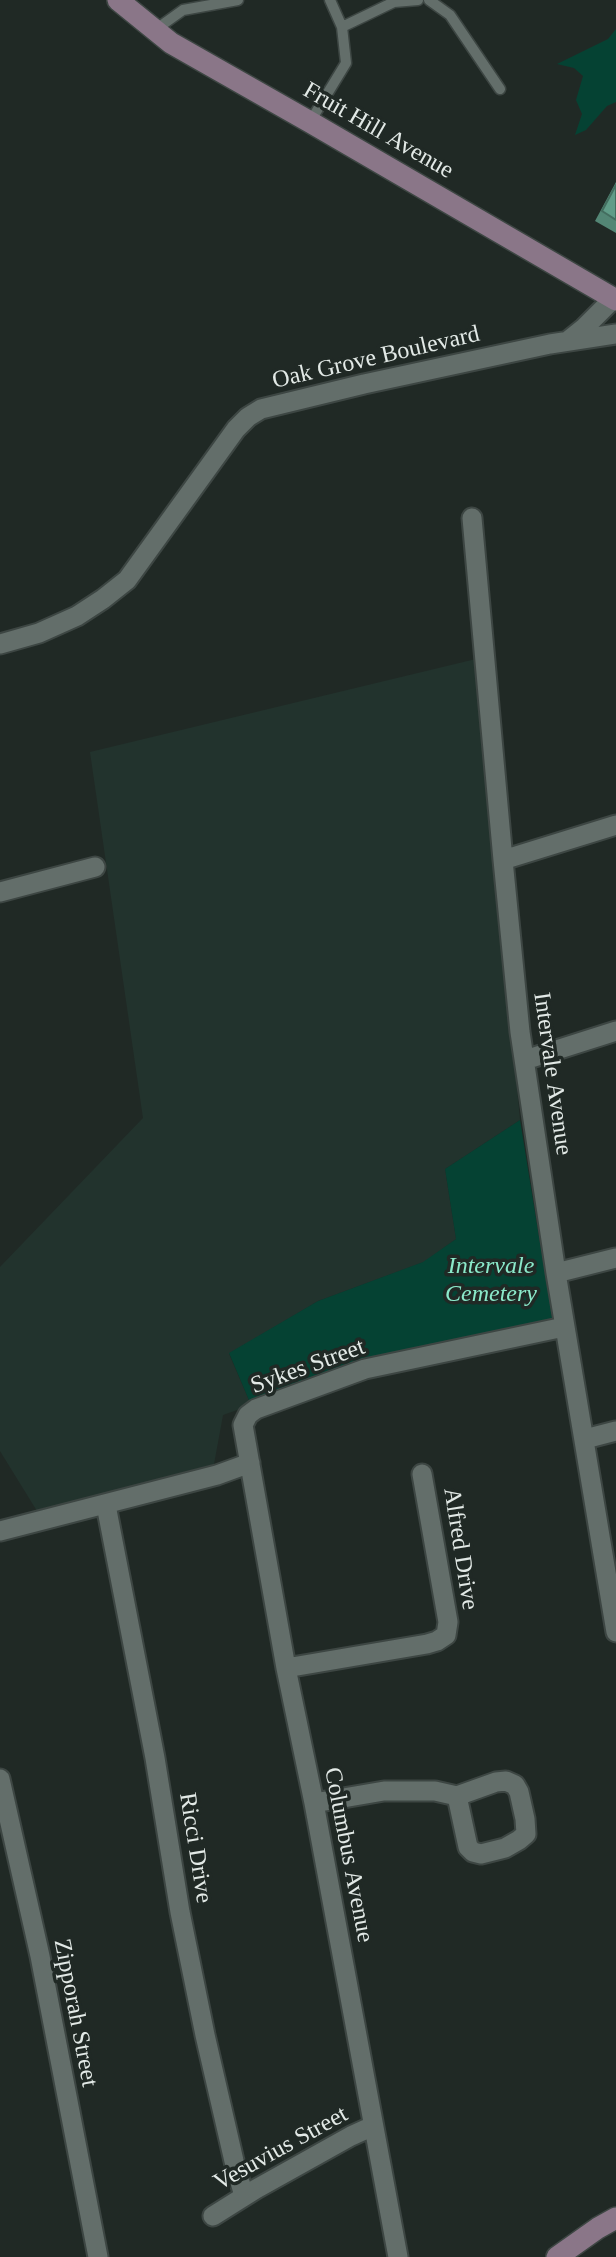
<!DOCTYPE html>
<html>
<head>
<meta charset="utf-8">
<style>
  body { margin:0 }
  canvas { display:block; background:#202925 }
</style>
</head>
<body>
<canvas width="616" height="2257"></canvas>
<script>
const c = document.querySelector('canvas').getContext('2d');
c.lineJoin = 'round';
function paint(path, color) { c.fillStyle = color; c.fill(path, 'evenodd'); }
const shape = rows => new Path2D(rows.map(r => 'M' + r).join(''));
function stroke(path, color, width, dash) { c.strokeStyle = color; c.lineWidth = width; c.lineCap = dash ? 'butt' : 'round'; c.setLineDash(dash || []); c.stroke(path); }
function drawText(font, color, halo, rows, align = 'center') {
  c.font = font + ' "Times New Roman",serif'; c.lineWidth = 7; c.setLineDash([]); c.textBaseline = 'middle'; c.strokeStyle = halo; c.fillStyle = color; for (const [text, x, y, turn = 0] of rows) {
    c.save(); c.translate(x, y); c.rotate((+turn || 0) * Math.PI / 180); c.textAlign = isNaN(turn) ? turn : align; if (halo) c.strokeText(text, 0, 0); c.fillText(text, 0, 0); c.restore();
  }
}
const built = shape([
  [476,659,520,1120,445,1169,456,1239,424,1262,318,1301,229,1354,251,1405,223,1415,214,1464,37,1511,0,1451,0,1267,143,1118,90,752]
]);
const green = shape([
  [616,29,616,102,607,106,586,130,575,135,582,114,576,100,583,76,574,68,557,64,608,39],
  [520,1120,553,1323,251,1405,229,1353,318,1301,423,1262,456,1239,445,1169]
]);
const lane = shape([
  [429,0,450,15,500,89],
  [342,27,394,2,418,0],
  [155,30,183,10,238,0],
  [310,122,346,63,342,27,330,0]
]);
const street = shape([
  [569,340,584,328,613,299],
  [472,518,503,860,520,1032,556,1273,616,1632],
  [0,644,39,633,77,616,103,599,127,580,236,429,248,417,261,409,364,384,550,344,616,334],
  [503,860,616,825],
  [0,892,95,867],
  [525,1060,616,1031],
  [556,1273,616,1258],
  [585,1439,616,1431],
  [106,1505,155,1758,180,1912,205,2035,234,2161,244,2196],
  [0,1531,217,1475,250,1463],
  [286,1668,427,1644,437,1641,446,1635,448,1622,422,1474],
  [0,1779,40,1956,98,2257],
  [506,1781,515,1785,519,1792,525,1819,526,1834,519,1840,505,1848,481,1854,473,1852,468,1847,457,1796,496,1782,506,1781],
  [314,1803,384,1791,435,1791,457,1796],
  [213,2216,256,2189,351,2136,373,2126],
  [398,2257,314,1803,286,1668,243,1425,248,1415,256,1409,365,1369,564,1327]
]);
const secondary = shape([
  [118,0,171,43,310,122,616,300],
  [557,2257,598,2228,616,2218]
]);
const wall = shape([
  [616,182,616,233,595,221]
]);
const building = shape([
  [616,185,616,220,602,211,616,185]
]);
const streetNames = [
  ["Fruit Hill Avenue",378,131,30],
  ["Oak Grove Boulevard",376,358,-13],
  ["Intervale Avenue",552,1074,82],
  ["Sykes Street",308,1367,-20],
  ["Alfred Drive",460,1549,81],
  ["Ricci Drive",195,1848,81],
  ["Columbus Avenue",348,1855,79],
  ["Zipporah Street",75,2013,79],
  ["Vesuvius Street",281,2149,-29]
];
const parkNames = [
  ["Intervale",491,1267],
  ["Cemetery",491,1295]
];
paint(built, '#22332d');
paint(green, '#054233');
stroke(lane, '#3d4643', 13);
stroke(street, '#3d4643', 23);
stroke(secondary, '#3d4643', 24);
stroke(lane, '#636e6a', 10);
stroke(street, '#636e6a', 19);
stroke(secondary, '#8a7688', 21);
paint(wall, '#538675');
paint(building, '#609c88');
stroke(building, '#436d5f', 2);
drawText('24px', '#e2e9e6', '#202925', streetNames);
drawText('italic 24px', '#8be9ca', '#202925', parkNames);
</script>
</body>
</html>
